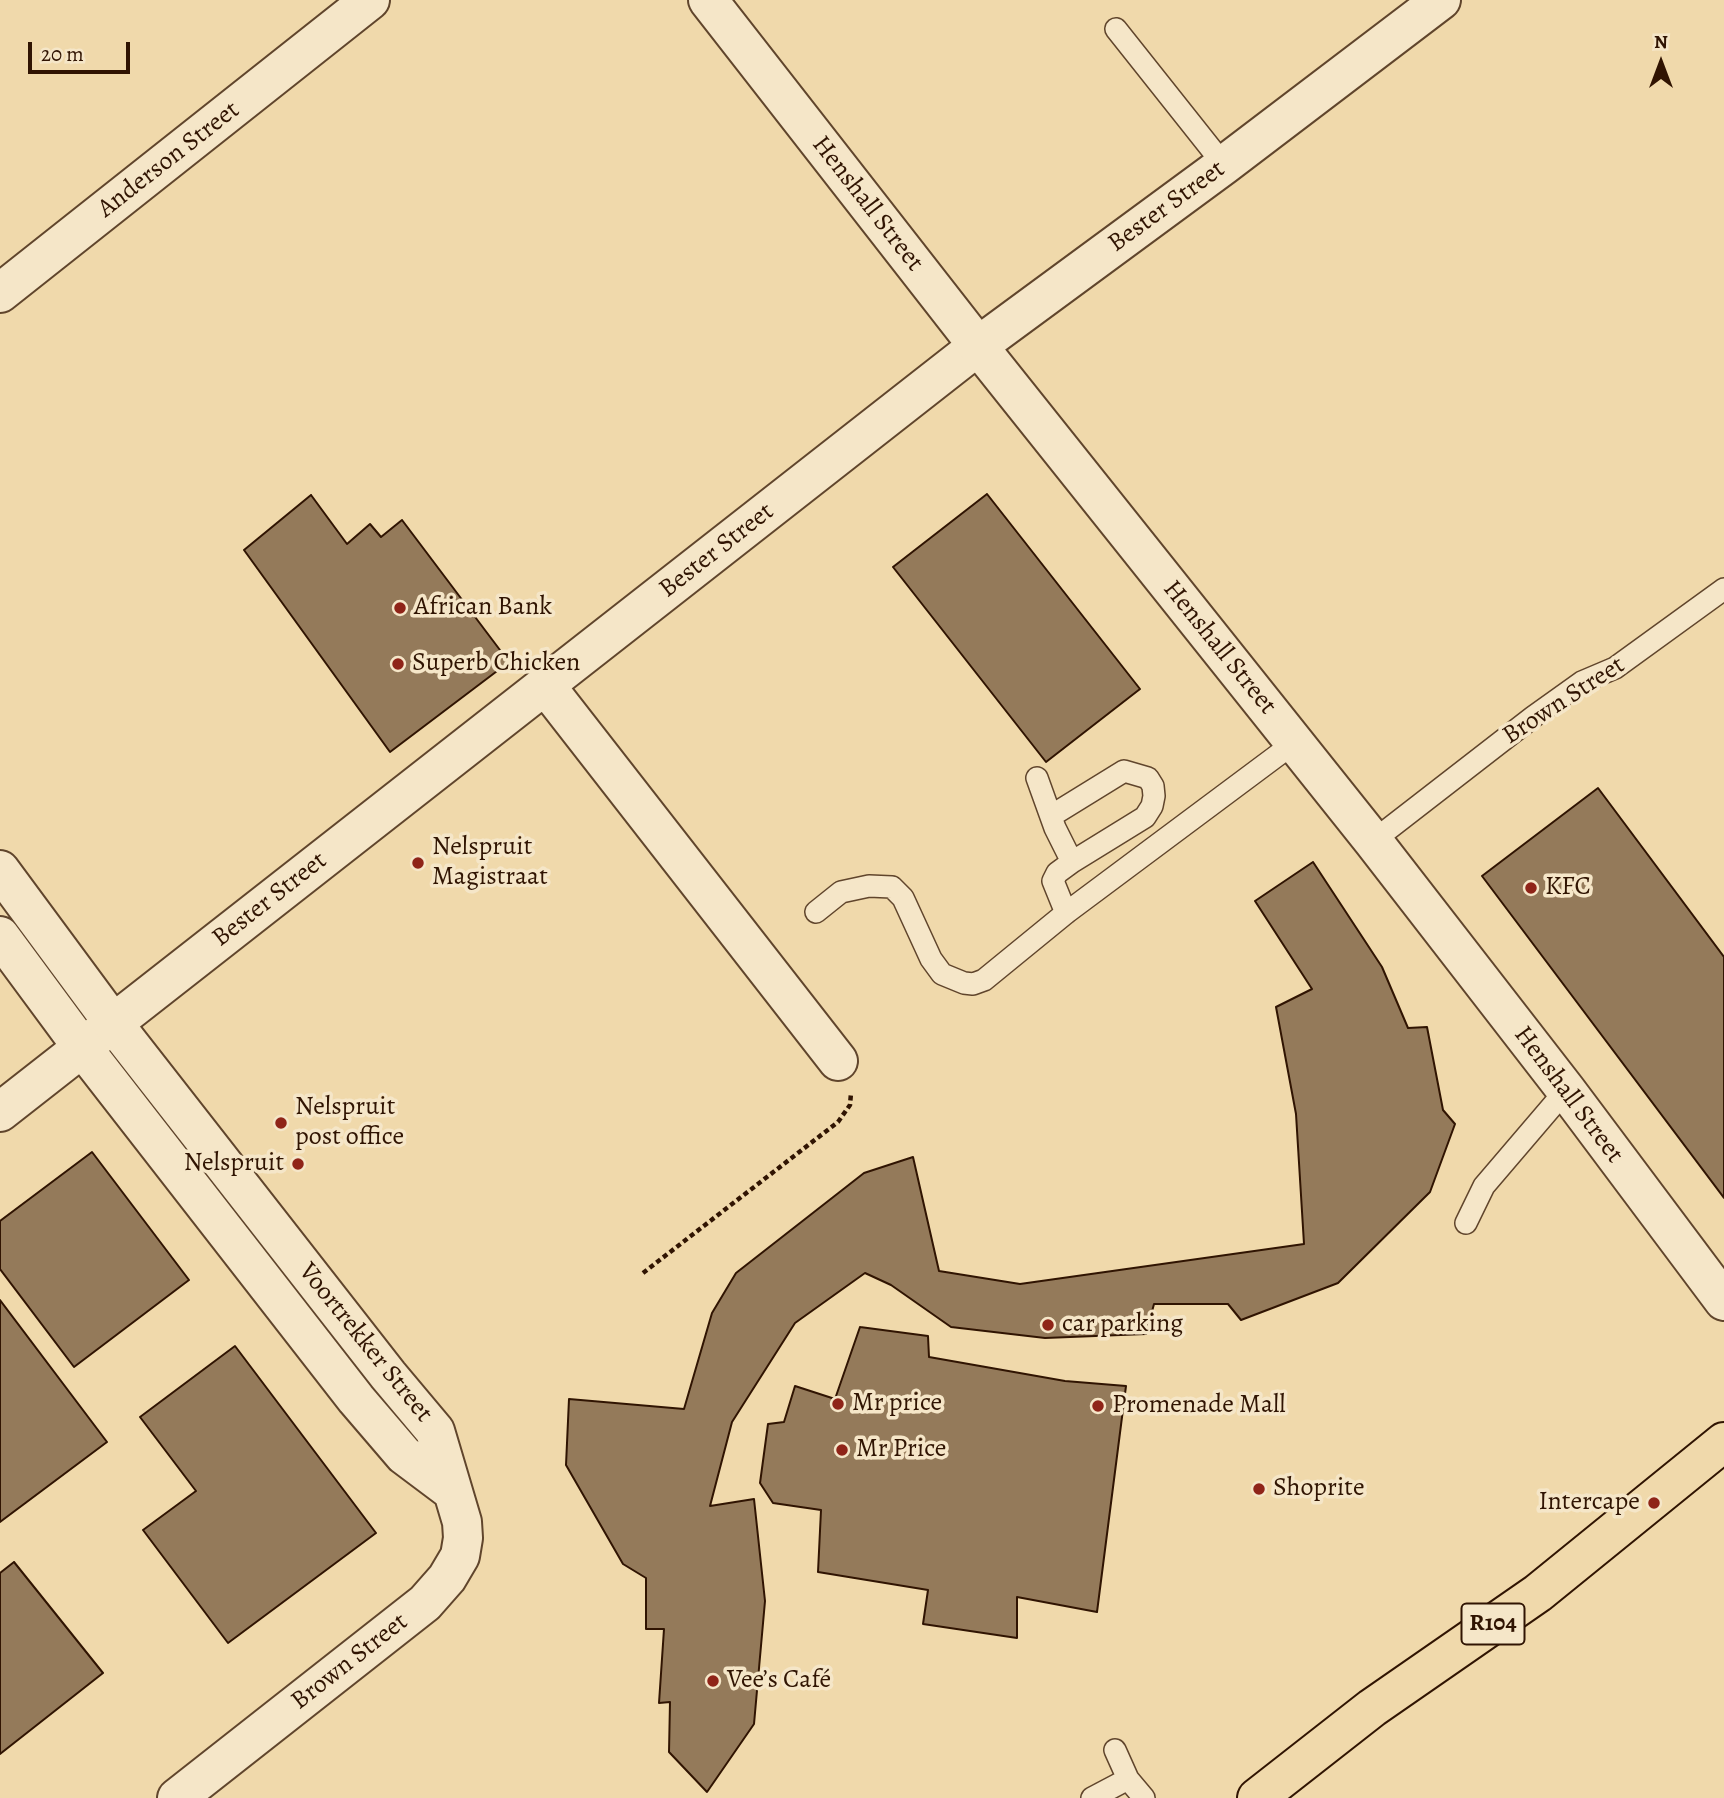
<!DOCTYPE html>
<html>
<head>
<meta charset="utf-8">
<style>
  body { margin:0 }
  #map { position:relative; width:1724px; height:1798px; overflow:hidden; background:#f0d9ab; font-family:Alegreya,serif }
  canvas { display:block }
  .north { position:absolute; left:1626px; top:28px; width:70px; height:70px; -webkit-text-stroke:5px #f5e6c8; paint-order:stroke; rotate:0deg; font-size:19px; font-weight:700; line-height:28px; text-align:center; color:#301402 }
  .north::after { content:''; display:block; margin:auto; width:24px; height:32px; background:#301402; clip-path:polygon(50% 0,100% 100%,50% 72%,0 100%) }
  .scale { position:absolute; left:28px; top:42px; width:102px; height:32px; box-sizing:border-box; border:4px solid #301402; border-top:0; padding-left:9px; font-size:21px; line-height:24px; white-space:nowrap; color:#301402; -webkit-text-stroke:5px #f5e6c8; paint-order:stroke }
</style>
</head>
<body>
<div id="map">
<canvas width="1724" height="1798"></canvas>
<div class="north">N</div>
<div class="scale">20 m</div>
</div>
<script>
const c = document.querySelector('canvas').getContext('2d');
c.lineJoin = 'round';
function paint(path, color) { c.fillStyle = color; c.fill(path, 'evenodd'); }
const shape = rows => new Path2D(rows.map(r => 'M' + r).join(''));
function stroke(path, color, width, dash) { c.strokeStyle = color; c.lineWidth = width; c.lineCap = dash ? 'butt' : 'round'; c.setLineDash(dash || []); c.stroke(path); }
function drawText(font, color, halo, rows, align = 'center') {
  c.font = font + ' Alegreya,serif'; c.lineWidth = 7; c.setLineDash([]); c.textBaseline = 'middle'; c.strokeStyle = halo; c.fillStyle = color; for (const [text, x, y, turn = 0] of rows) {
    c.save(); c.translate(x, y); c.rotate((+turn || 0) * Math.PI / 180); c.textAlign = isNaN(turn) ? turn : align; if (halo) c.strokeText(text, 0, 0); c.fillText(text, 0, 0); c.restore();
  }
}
const building = shape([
  [987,494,1140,689,1046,762,893,567,987,494],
  [311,495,347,544,370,524,381,537,402,520,509,662,390,752,244,550,311,495],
  [1598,788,1724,957,1724,1198,1482,876,1598,788],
  [1313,862,1382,967,1408,1028,1427,1027,1443,1110,1455,1124,1430,1192,1338,1283,1241,1320,1228,1304,1154,1304,1146,1334,1045,1338,951,1327,891,1285,865,1273,795,1323,732,1422,710,1506,754,1499,765,1601,754,1724,707,1792,669,1752,670,1702,659,1703,664,1629,646,1629,646,1578,623,1564,566,1465,569,1399,684,1409,712,1313,736,1273,864,1173,913,1157,939,1271,1020,1284,1304,1244,1296,1114,1276,1007,1312,989,1255,901,1313,862],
  [92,1152,189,1280,74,1367,0,1269,0,1221,92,1152],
  [0,1300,107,1442,0,1522,0,1300],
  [860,1327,928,1336,929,1357,1065,1381,1126,1386,1097,1612,1017,1597,1017,1638,923,1624,928,1590,818,1572,821,1510,773,1503,760,1483,768,1424,784,1422,795,1386,835,1399,860,1327],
  [235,1346,376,1533,228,1643,143,1530,196,1491,140,1417,235,1346],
  [14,1562,103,1673,0,1754,0,1573,14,1562]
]);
const path = shape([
  [643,1273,838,1122,850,1105,851,1093]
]);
const service = shape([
  [1116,29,1224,165],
  [1037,778,1055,828,1072,862,1057,873,1053,881,1066,913],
  [1051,816,1124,771,1148,778,1153,786,1154,796,1152,806,1145,817,1072,862],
  [1373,841,1533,717,1582,682,1615,668,1724,589],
  [816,912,841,892,869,886,892,887,903,898,931,959,942,974,964,983,973,984,984,980,1066,913,1294,743],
  [1466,1223,1484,1186,1566,1090],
  [1115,1750,1128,1779,1144,1798],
  [1092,1798,1128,1779]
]);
const minor = shape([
  [0,293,370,0],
  [545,685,838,1061],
  [0,1112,978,346,1224,165,1441,0]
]);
const tertiary = shape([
  [708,0,978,346,1373,841,1566,1090,1724,1301],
  [0,870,113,1023,388,1375,435,1431,462,1522,463,1538,460,1556,447,1578,425,1603,177,1798],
  [0,936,82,1047,356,1399,404,1455,452,1491]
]);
const primary = shape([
  [1257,1798,1372,1708,1538,1593,1724,1442]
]);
const markers = [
  [400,608,7,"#8f2418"],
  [398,664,7,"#8f2418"],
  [418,863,7,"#8f2418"],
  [1531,888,7,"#8f2418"],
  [281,1123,7,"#8f2418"],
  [298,1164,7,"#8f2418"],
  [1048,1325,7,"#8f2418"],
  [838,1404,7,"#8f2418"],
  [1098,1406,7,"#8f2418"],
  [842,1450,7,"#8f2418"],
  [1259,1489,7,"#8f2418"],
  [1654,1503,7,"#8f2418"],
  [713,1681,7,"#8f2418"]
];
const shields = [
  [1493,1624,63]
];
const shieldNames = [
  ["R104",1493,1624]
];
const streetNames = [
  ["Anderson Street",169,160,-38],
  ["Henshall Street",867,204,52],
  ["Bester Street",1167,207,-36],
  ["Bester Street",717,551,-38],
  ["Henshall Street",1219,648,51],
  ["Brown Street",1564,701,-33],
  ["Bester Street",270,900,-38],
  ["Henshall Street",1568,1095,53],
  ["Voortrekker Street",365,1343,51],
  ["Brown Street",350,1662,-38]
];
const poiNames = [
  ["African Bank",414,608],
  ["Superb Chicken",412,664],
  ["Nelspruit",432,848],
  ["Magistraat",432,878],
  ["KFC",1545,888],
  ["Nelspruit",295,1108],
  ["post office",295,1138],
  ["Nelspruit",284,1164,"right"],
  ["car parking",1062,1325],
  ["Mr price",852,1404],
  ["Promenade Mall",1112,1406],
  ["Mr Price",856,1450],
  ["Shoprite",1273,1489],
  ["Intercape",1640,1503,"right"],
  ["Vee’s Café",727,1681]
];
paint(building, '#947a5a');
stroke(building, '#301402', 2);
stroke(service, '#60452c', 24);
stroke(minor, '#60452c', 42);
stroke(tertiary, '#60452c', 42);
stroke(primary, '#301402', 42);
stroke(path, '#301402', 4.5, [5, 3.5]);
stroke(service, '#f5e6c8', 21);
stroke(minor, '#f5e6c8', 38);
stroke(tertiary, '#f5e6c8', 38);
stroke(primary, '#f0d9ab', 38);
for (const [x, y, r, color] of markers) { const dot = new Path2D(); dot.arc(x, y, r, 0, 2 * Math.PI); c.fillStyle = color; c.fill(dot); stroke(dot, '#f5e6c8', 2.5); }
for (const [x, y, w] of shields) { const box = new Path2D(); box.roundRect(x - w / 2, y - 20.5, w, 41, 5); c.fillStyle = '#f5e6c8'; c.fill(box); stroke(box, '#301402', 2); }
drawText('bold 24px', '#301402', null, shieldNames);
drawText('26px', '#301402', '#f5e6c8', streetNames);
drawText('26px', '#301402', '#f5e6c8', poiNames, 'left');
</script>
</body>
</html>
